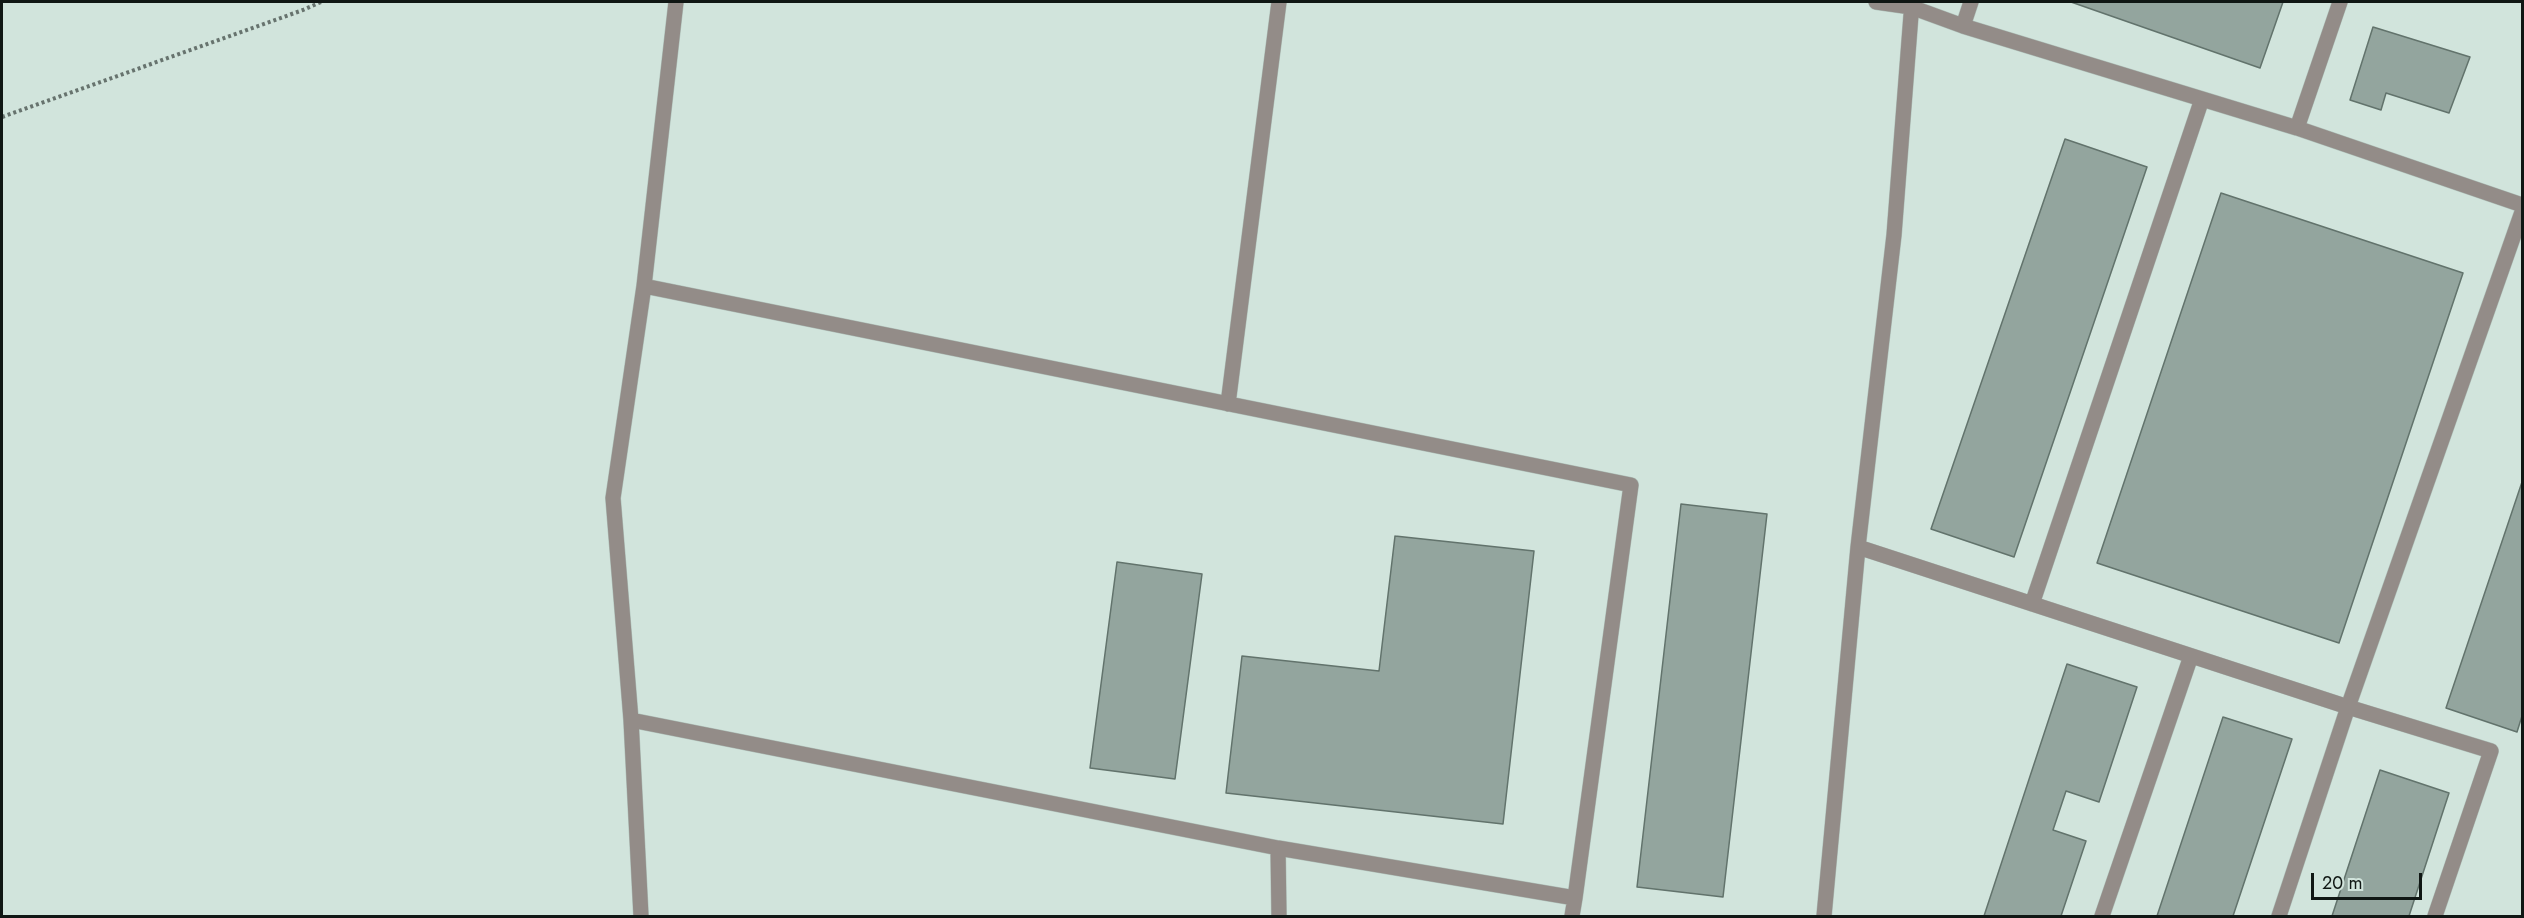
<!DOCTYPE html>
<html>
<head>
<meta charset="utf-8">
<style>
  body { margin:0 }
  #map { position:relative; width:2524px; height:918px; overflow:hidden; background:#d1e4dc; font-family:Jost,sans-serif }
  canvas { display:block }
  .frame { position:absolute; inset:0; border:3px solid #101714; pointer-events:none }
  .scale { position:absolute; left:2311px; top:873px; width:111px; height:27px; box-sizing:border-box; border:3px solid #101714; border-top:0; padding-left:8px; font-size:18px; line-height:21px; white-space:nowrap; color:#101714; -webkit-text-stroke:4px #d1e4dc; paint-order:stroke }
</style>
</head>
<body>
<div id="map">
<canvas width="2524" height="918"></canvas>
<div class="frame"></div>
<div class="scale">20 m</div>
</div>
<script>
const c = document.querySelector('canvas').getContext('2d');
c.lineJoin = 'round';
function paint(path, color) { c.fillStyle = color; c.fill(path, 'evenodd'); }
const shape = rows => new Path2D(rows.map(r => 'M' + r).join(''));
function stroke(path, color, width, dash) { c.strokeStyle = color; c.lineWidth = width; c.lineCap = dash ? 'butt' : 'round'; c.setLineDash(dash || []); c.stroke(path); }
const building = shape([
  [2071,2,2283,2,2260,68,2071,2],
  [2373,27,2470,57,2449,113,2386,93,2381,110,2350,100,2373,27],
  [2065,139,2147,167,2014,557,1931,529,2065,139],
  [2221,193,2463,273,2339,643,2097,563,2221,193],
  [2522,482,2522,716,2517,732,2446,708,2522,482],
  [1681,504,1767,514,1723,897,1637,887,1681,504],
  [1395,536,1534,551,1503,824,1226,793,1242,656,1379,671,1395,536],
  [1117,562,1202,574,1175,779,1090,768,1117,562],
  [2067,664,2137,687,2099,802,2066,791,2053,830,2086,841,2061,916,1984,916,2067,664],
  [2223,717,2292,739,2233,916,2157,916,2223,717],
  [2380,770,2449,793,2409,916,2332,916,2380,770]
]);
const path = shape([
  [2,117,303,10,321,2]
]);
const lane = shape([
  [1876,2,1911,7,1963,26,2297,128,2522,205],
  [1963,26,1971,2],
  [2297,128,2340,2],
  [1228,404,1279,2],
  [1858,547,2348,707,2491,751,2435,916],
  [2032,604,2202,99],
  [631,720,1278,848,1575,898,1631,485,644,286],
  [1278,848,1279,916],
  [641,916,631,720,613,498,644,286,676,2],
  [1572,916,1575,898],
  [1824,916,1858,547,1894,235,1912,2],
  [2102,916,2191,656],
  [2279,916,2348,707,2522,212]
]);
paint(building, '#93a59e');
stroke(building, '#62736c', 1.5);
stroke(lane, '#aebfb8', 16);
stroke(path, '#67736e', 4, [3, 3]);
stroke(lane, '#938c88', 15);
</script>
</body>
</html>
